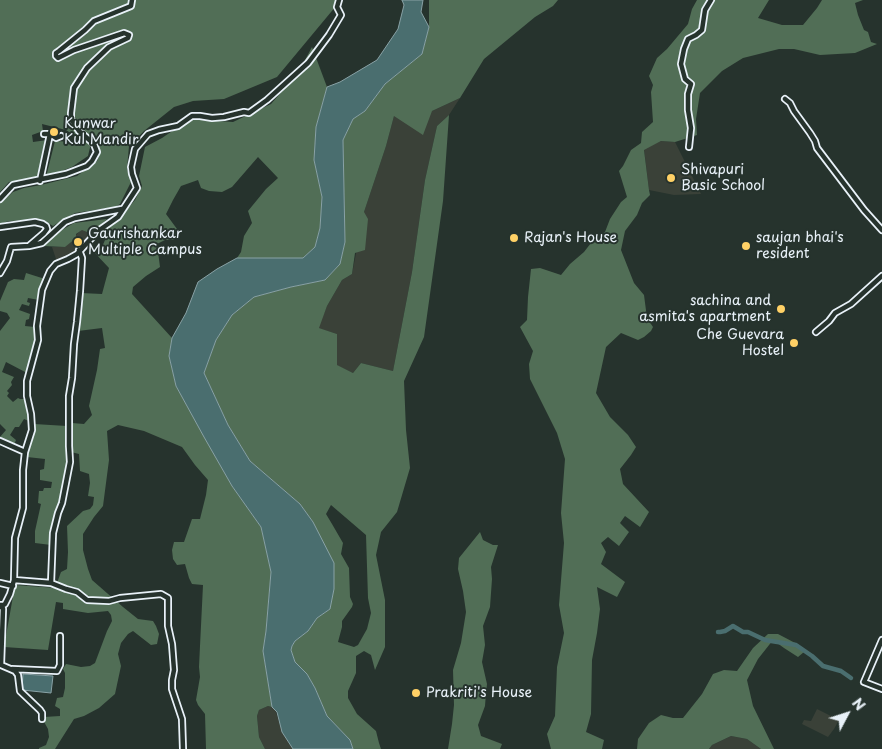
<!DOCTYPE html>
<html>
<head>
<meta charset="utf-8">
<style>
  body { margin:0 }
  #map { position:relative; width:882px; height:749px; overflow:hidden; background:#26332d; font-family:"Playpen Sans",sans-serif }
  canvas { display:block }
  .north { position:absolute; left:822px; top:689px; width:50px; height:50px; -webkit-text-stroke:4px #26332d; paint-order:stroke; rotate:50deg; font-size:14px; font-weight:700; line-height:20px; text-align:center; color:#e8f1f8 }
  .north::after { content:''; display:block; margin:auto; width:18px; height:22px; background:#e8f1f8; clip-path:polygon(50% 0,100% 100%,50% 72%,0 100%) }
</style>
</head>
<body>
<div id="map">
<canvas width="882" height="749"></canvas>
<div class="north">N</div>
</div>
<script>
const c = document.querySelector('canvas').getContext('2d');
c.lineJoin = 'round';
function paint(path, color) { c.fillStyle = color; c.fill(path, 'evenodd'); }
const shape = rows => new Path2D(rows.map(r => 'M' + r).join(''));
function stroke(path, color, width, dash) { c.strokeStyle = color; c.lineWidth = width; c.lineCap = dash ? 'butt' : 'round'; c.setLineDash(dash || []); c.stroke(path); }
function drawText(font, color, halo, rows, align = 'center') {
  c.font = font + ' "Playpen Sans",sans-serif'; c.lineWidth = 4; c.setLineDash([]); c.textBaseline = 'middle'; c.strokeStyle = halo; c.fillStyle = color; for (const [text, x, y, turn = 0] of rows) {
    c.save(); c.translate(x, y); c.rotate((+turn || 0) * Math.PI / 180); c.textAlign = isNaN(turn) ? turn : align; if (halo) c.strokeText(text, 0, 0); c.fillText(text, 0, 0); c.restore();
  }
}
const built = shape([
  [460,98,449,115,437,126,425,180,412,272,393,371,361,363,353,373,336,365,337,334,318,328,327,306,342,280,352,274,364,212,386,146,394,116,432,111],
  [661,141,675,142,701,194,674,195,649,190,644,149],
  [82,229,92,234,82,246,72,255,57,262,52,247,65,247,76,235],
  [268,706,272,707,275,709,282,732,293,749,265,749,259,737,257,716,259,710],
  [817,709,839,720,834,729,828,737,802,724,804,720,811,721],
  [731,736,747,739,761,749,709,749,712,745]
]);
const green = shape([
  [0,0,341,0,277,77,224,99,193,101,174,107,144,131,129,146,127,169,131,182,120,204,115,207,75,213,53,226,43,220,9,221,0,224,0,203,13,192,24,188,41,185,77,176,97,161,99,156,99,145,92,139,88,156,72,167,46,177,55,141,74,142,75,136,66,130,42,124,43,131,32,135,33,142,47,140,39,177,9,182,0,192],
  [429,0,558,0,553,6,535,17,484,59,460,98,432,111,423,135,394,116,386,146,364,212,368,219,365,250,355,253,352,274,342,280,327,306,319,328,337,334,337,365,353,373,361,363,393,371,412,272,425,180,437,126,449,115,443,201,424,337,404,381,406,430,410,468,397,512,381,532,376,555,385,600,385,647,375,670,371,655,364,651,356,656,356,673,348,691,348,698,357,714,376,731,379,743,381,749,353,749,350,740,327,716,315,688,307,674,295,662,291,650,292,646,295,641,308,631,317,618,330,609,313,522,300,504,250,461,228,425,204,373,216,340,232,315,254,297,291,287,325,280,340,264,345,242,343,140,353,119,365,111,385,84,422,54,429,27],
  [331,505,366,535,368,598,371,613,367,629,358,645,354,647,338,642,342,627,342,621,352,607,353,604,350,597,349,568,341,554,343,543,332,524,326,514],
  [697,0,769,0,758,18,782,25,803,25,817,8,822,0,863,0,855,3,858,15,864,30,868,32,871,42,877,44,855,53,820,55,794,49,779,49,743,58,722,71,700,93,696,119,697,135,675,142,661,141,644,150,649,190,650,195,642,203,637,215,625,231,621,250,634,283,644,295,647,318,653,327,651,331,644,337,638,340,621,333,606,347,596,393,610,417,628,435,636,447,631,455,620,469,623,484,649,512,640,527,625,516,620,523,629,532,619,546,608,537,601,543,606,552,601,564,625,582,617,597,597,587,600,609,597,633,592,660,591,714,586,732,604,740,602,749,551,749,547,734,555,716,557,667,564,633,559,605,564,543,561,513,565,459,557,433,530,379,529,364,533,351,520,327,527,320,528,297,531,269,540,268,561,275,570,264,584,252,594,239,605,232,610,219,621,202,627,197,619,171,623,166,631,150,641,143,642,132,653,122,651,92,653,85,649,76,657,58,667,49,688,24,692,9],
  [312,47,327,87,316,127,314,160,322,197,320,228,315,247,303,258,237,258,241,252,244,236,252,223,248,211,266,189,278,178,258,157,232,187,222,192,209,191,201,188,198,180,181,186,173,200,166,214,177,229,179,236,174,240,165,240,157,244,160,267,146,276,133,287,132,294,172,338,169,356,176,386,232,486,261,527,271,572,266,631,263,651,272,707,268,706,259,710,257,716,259,737,265,749,206,749,205,714,198,705,196,700,200,677,199,667,200,646,203,585,192,584,189,578,185,564,177,565,173,559,172,550,174,542,184,542,192,519,200,519,206,495,208,480,195,465,182,447,144,431,118,425,107,431,109,460,103,506,94,517,83,534,83,550,88,569,92,580,123,607,138,619,153,621,156,626,159,634,157,644,151,645,133,631,128,634,121,643,118,654,121,666,115,694,99,708,84,716,74,719,55,749,39,749,39,748,46,745,49,737,48,729,43,720,44,717,60,716,60,709,55,706,57,698,63,697,65,688,65,673,63,669,66,664,81,667,90,666,95,663,107,631,112,621,111,615,108,611,88,613,63,609,63,603,56,602,48,650,4,647,15,585,57,588,57,583,61,572,67,569,68,552,67,526,83,511,90,509,93,505,94,497,88,496,90,483,89,474,80,471,79,454,71,452,71,437,72,423,84,424,92,415,89,406,97,370,100,349,105,348,102,328,78,331,81,293,102,294,109,268,93,251,96,246,102,247,105,240,103,230,117,221,135,200,142,186,139,176,145,147,162,138,190,119,233,122,271,104,298,73],
  [107,219,92,234,82,230,76,234,76,238,65,247,43,246,60,231,74,223],
  [26,273,45,279,39,300,28,298,27,302,30,303,29,306,22,304,19,310,30,314,29,319,26,320,25,326,35,327,35,345,27,373,6,362,2,372,14,377,11,382,12,385,7,391,9,393,7,396,13,402,18,398,20,399,26,399,29,421,24,419,19,427,15,427,10,435,16,440,14,445,0,439,0,437,6,430,0,424,0,331,10,318,7,313,0,311,0,301,8,282,14,279,24,280],
  [34,424,67,426,66,439,68,461,51,545,35,543,35,531,41,504,38,503,39,491,43,491,44,488,51,488,52,482,40,480,40,470,44,469,45,459,27,457],
  [480,532,483,540,493,545,498,545,491,567,492,579,490,607,483,626,485,645,482,662,487,684,486,693,485,706,478,725,481,736,502,744,500,749,448,749,452,724,454,705,453,670,461,643,466,612,463,591,458,569,459,558],
  [768,634,778,634,799,645,804,649,804,652,798,657,784,648,773,640,758,659,747,680,753,706,774,749,761,749,747,739,731,736,712,745,709,749,637,749,638,739,649,723,661,715,673,718,683,718,702,694,713,674,724,670,737,671,753,648]
]);
const water = shape([
  [402,0,423,0,421,12,429,27,422,54,385,84,365,111,353,119,343,140,345,242,340,264,325,280,291,287,254,297,232,315,216,340,204,373,228,425,250,461,300,504,313,522,334,563,334,589,330,609,317,618,308,631,295,641,292,646,291,650,295,662,307,674,315,688,327,716,350,740,353,749,293,749,282,732,277,712,272,707,263,651,266,631,271,572,261,527,232,486,204,437,176,386,169,356,172,338,186,313,198,282,217,269,237,258,303,258,315,247,320,228,322,197,314,160,316,127,327,87,340,82,377,60,398,29,404,5,402,0],
  [23,674,53,676,51,693,22,690,23,674]
]);
const canal = shape([
  [718,632,720,632,725,631,733,626,743,632,748,632,765,640,796,645,812,656,823,666,841,671,851,678]
]);
const minor = shape([
  [785,99,790,103,794,111,810,133,815,141,817,148,864,210,882,230],
  [50,134,56,138,61,136],
  [689,147,691,128,688,110,688,94,691,84,685,79,681,64,684,49,688,39,696,35,702,30,705,10,711,0],
  [40,181,50,134,44,134],
  [0,199,13,185,66,174,87,166,92,161,97,152,94,144,79,131,71,119,71,113,74,88,87,68,109,47,128,38,129,35,124,33,74,50,58,58,56,56,56,53,59,51,85,30,94,21,131,6,132,0],
  [0,227,35,222,43,224,46,226,47,229,44,233,30,245],
  [0,273,7,261,11,247,29,246,42,243,65,222,75,218,122,209],
  [816,332,829,321,835,313,851,304,882,276],
  [0,441,25,452],
  [14,580,51,583,66,589,77,592,87,600,109,601,120,598,161,594,168,598,168,626,172,644,174,670,172,680,172,689,182,719,183,749],
  [0,583,13,586],
  [51,583,53,533,58,513,62,503,70,462,69,446,69,396,72,378,74,344,77,322,80,291,82,258,79,250],
  [0,605,2,605,3,609,1,665,15,671,18,675,20,691,40,710,42,713,42,719],
  [0,607,5,604,10,594,14,580,15,538,23,508,23,470,25,452,32,430,31,414,27,396,27,381,38,340,37,326,42,290,50,271,56,264,68,259,77,254,98,231,118,217,137,188,132,174,131,167,135,149,148,134,159,130,178,126,192,116,200,116,212,118,224,117,244,112,249,113,267,100,308,63,329,35,341,15,337,7,339,0],
  [882,640,864,682,882,689],
  [12,669,57,671,60,665,60,636]
]);
const markers = [
  [54,132,5,"#ffd166"],
  [671,178,5,"#ffd166"],
  [514,238,5,"#ffd166"],
  [78,242,5,"#ffd166"],
  [746,246,5,"#ffd166"],
  [781,309,5,"#ffd166"],
  [794,343,5,"#ffd166"],
  [416,693,5,"#ffd166"]
];
const poiNames = [
  ["Kunwar",64,124],
  ["Kul Mandir",64,140],
  ["Shivapuri",681,170],
  ["Basic School",681,186],
  ["Gaurishankar",88,234],
  ["Multiple Campus",88,250],
  ["Rajan's House",524,238],
  ["saujan bhai's",756,238],
  ["resident",756,254],
  ["sachina and",771,301,"right"],
  ["asmita's apartment",771,317,"right"],
  ["Che Guevara",784,335,"right"],
  ["Hostel",784,351,"right"],
  ["Prakriti's House",426,693]
];
paint(built, '#3a4138');
paint(green, '#516e56');
paint(water, '#4a6e6f');
stroke(water, '#89a2a6', 1);
stroke(canal, '#4a6e6f', 4.5);
stroke(minor, '#e8f1f8', 8);
stroke(minor, '#26332d', 4.5);
for (const [x, y, r, color] of markers) { const dot = new Path2D(); dot.arc(x, y, r, 0, 2 * Math.PI); c.fillStyle = color; c.fill(dot); stroke(dot, '#26332d', 2); }
drawText('14px', '#e8f1f8', '#26332d', poiNames, 'left');
</script>
</body>
</html>
